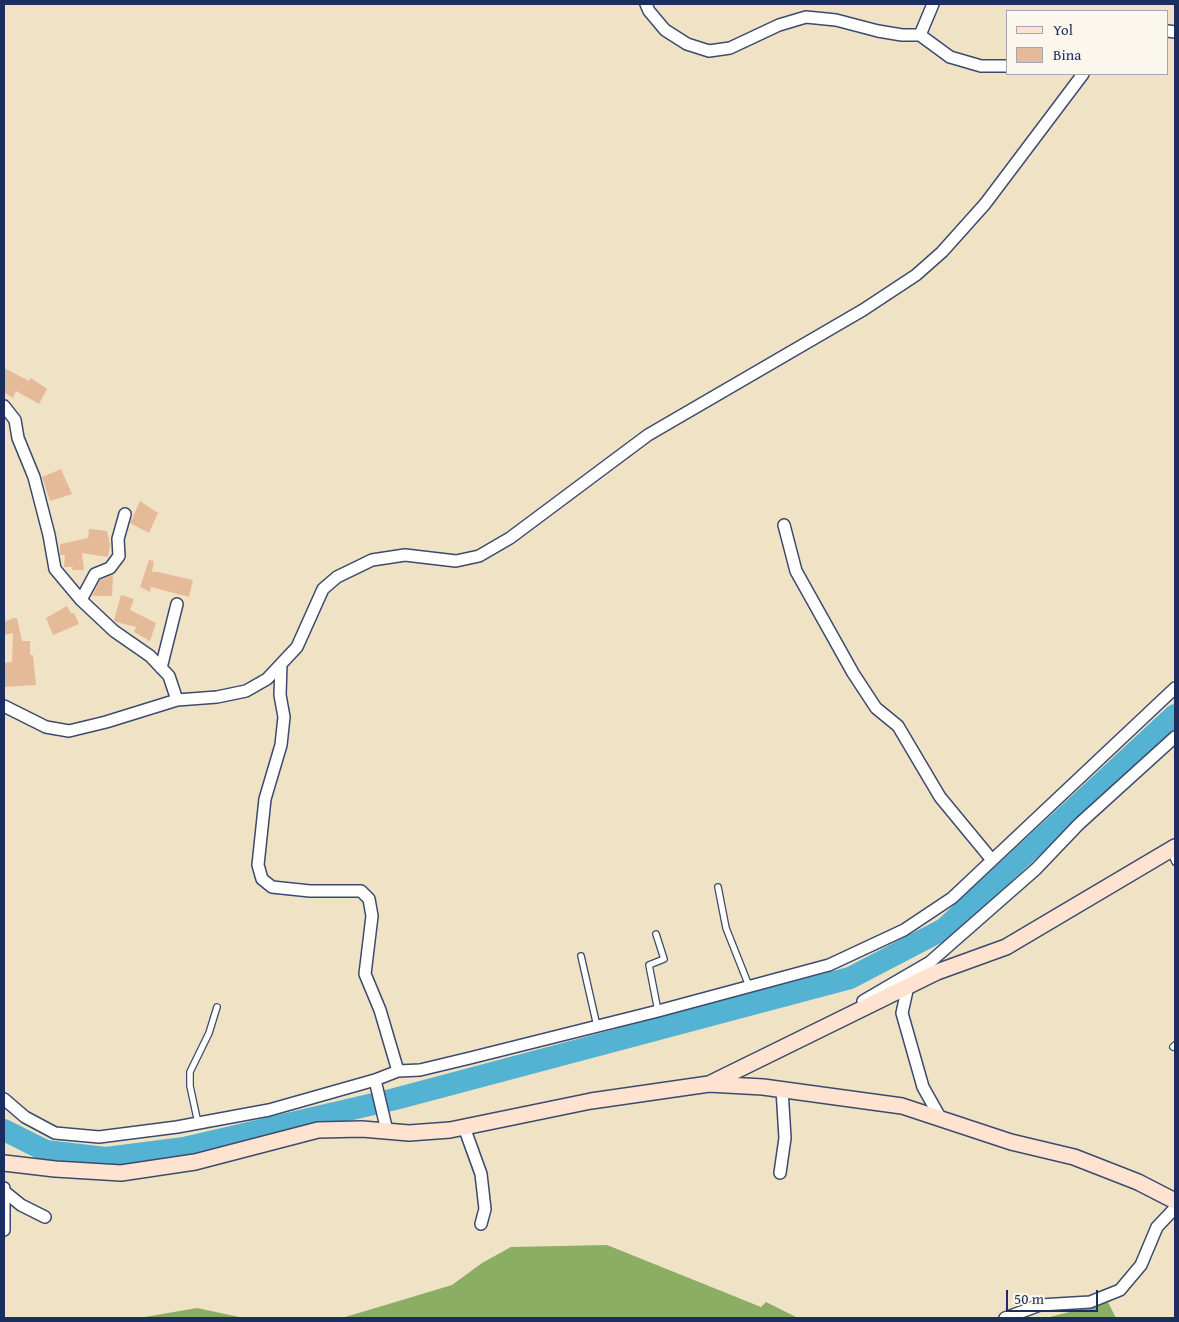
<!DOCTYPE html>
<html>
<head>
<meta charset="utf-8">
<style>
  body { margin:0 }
  #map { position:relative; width:1179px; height:1322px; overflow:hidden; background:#f0e3c5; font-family:"Gentium Book Plus",serif }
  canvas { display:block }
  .frame { position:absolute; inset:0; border:5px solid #1b2f5e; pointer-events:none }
  .legend { position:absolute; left:1006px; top:10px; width:162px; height:65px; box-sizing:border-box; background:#fbf7ec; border:1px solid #a1a7b3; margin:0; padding:6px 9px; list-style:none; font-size:15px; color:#1b2f5e }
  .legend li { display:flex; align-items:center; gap:10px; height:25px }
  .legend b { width:25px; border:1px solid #a1a7b3 }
  .scale { position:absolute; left:1006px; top:1290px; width:92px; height:22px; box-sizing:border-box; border:2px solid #1b2f5e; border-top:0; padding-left:6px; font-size:15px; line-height:18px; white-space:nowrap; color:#1b2f5e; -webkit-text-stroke:4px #fbf7ec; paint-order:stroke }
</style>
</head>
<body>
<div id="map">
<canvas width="1179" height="1322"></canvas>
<div class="frame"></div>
<ul class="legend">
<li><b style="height:6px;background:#fee3d1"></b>Yol</li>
<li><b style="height:14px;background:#e5ba98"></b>Bina</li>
</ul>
<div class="scale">50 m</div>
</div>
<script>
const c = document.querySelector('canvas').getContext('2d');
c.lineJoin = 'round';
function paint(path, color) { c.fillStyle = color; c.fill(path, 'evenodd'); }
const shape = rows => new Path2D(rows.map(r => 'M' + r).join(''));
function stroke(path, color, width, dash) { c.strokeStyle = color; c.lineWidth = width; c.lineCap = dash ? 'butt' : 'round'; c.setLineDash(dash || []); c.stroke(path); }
const forest = shape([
  [607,1245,761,1307,766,1302,798,1318,342,1318,452,1285,482,1263,511,1247],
  [1108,1302,1116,1318,1046,1318],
  [197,1308,244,1318,139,1318]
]);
const river = shape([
  [4,1130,46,1151,106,1158,184,1148,395,1099,850,978,944,929,1175,715]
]);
const building = shape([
  [4,368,29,381,31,378,47,389,39,404,16,391,13,398,4,392],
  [61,469,72,494,50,501,42,477],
  [140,501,158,513,149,533,130,523],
  [89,529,107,531,110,545,108,557,82,553,84,570,72,570,73,567,64,567,65,555,60,555,60,544,88,538],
  [149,560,154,561,152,572,158,572,193,580,189,597,151,587,150,592,140,587],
  [113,575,112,596,92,596,100,580],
  [121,595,134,599,130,610,156,623,150,641,134,632,136,627,116,622,114,620],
  [67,606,71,613,74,613,79,624,53,635,46,618],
  [13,618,17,618,22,641,30,641,30,655,33,655,36,685,4,687,4,663,12,662,13,633,4,635,4,622]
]);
const lane = shape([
  [1170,850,1175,862],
  [718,887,726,928,749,986],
  [656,934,664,959,649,965,658,1011],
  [581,956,597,1026],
  [1173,1047,1175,1045],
  [198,1123,190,1086,190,1072,209,1033,217,1007]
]);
const street = shape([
  [646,4,649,11,665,30,687,44,709,51,730,48,779,25,806,17,836,20,878,31,902,35,920,35,950,57,981,66,1008,66],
  [1168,31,1175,32],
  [920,35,933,4],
  [4,406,15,420,18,438,34,477,49,535,55,569,81,600,114,631,150,656,169,676,177,700],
  [784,525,796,571,853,673,876,708,898,726,940,797,992,860],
  [81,600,95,574,110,568,119,556,118,539,125,514],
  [281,664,280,695,284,717,281,745,265,799,258,865,262,879,272,887,310,891,361,891,369,899,372,916,365,974,380,1010,398,1071],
  [161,668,177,604],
  [4,706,46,727,69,731,106,722,177,700,217,697,246,691,267,679,297,647,323,589,337,577,372,560,405,555,456,561,479,556,510,538,648,435,863,310,916,275,942,252,985,204,1083,74],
  [908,986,902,1013,923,1087,941,1119],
  [863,1001,930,962,1036,869,1079,824,1175,737],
  [375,1080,387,1131],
  [4,1099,25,1117,55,1133,99,1137,177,1127,269,1110,375,1080,398,1071,420,1070,470,1058,658,1011,829,965,904,930,952,898,1175,688],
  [464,1127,481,1174,485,1209,481,1224],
  [780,1173,785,1138,782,1089],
  [5,1192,21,1205,45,1217],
  [4,1230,4,1188],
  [1005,1318,1040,1305,1090,1302,1120,1290,1141,1265,1157,1227,1175,1208]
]);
const secondary = shape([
  [711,1083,937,972,1006,947,1175,847],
  [4,1163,55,1169,121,1173,195,1162,318,1130,362,1129,409,1133,450,1130,591,1101,709,1084,763,1087,902,1106,1011,1142,1074,1157,1138,1182,1175,1201]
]);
paint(forest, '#89ae64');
stroke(river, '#54b3d3', 22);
paint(building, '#e5ba98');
stroke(lane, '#3b4a6d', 8);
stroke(street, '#3b4a6d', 14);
stroke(secondary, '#3b4a6d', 18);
stroke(lane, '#fff', 5.5);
stroke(street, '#fff', 11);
stroke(secondary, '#fee3d1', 15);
</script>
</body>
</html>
